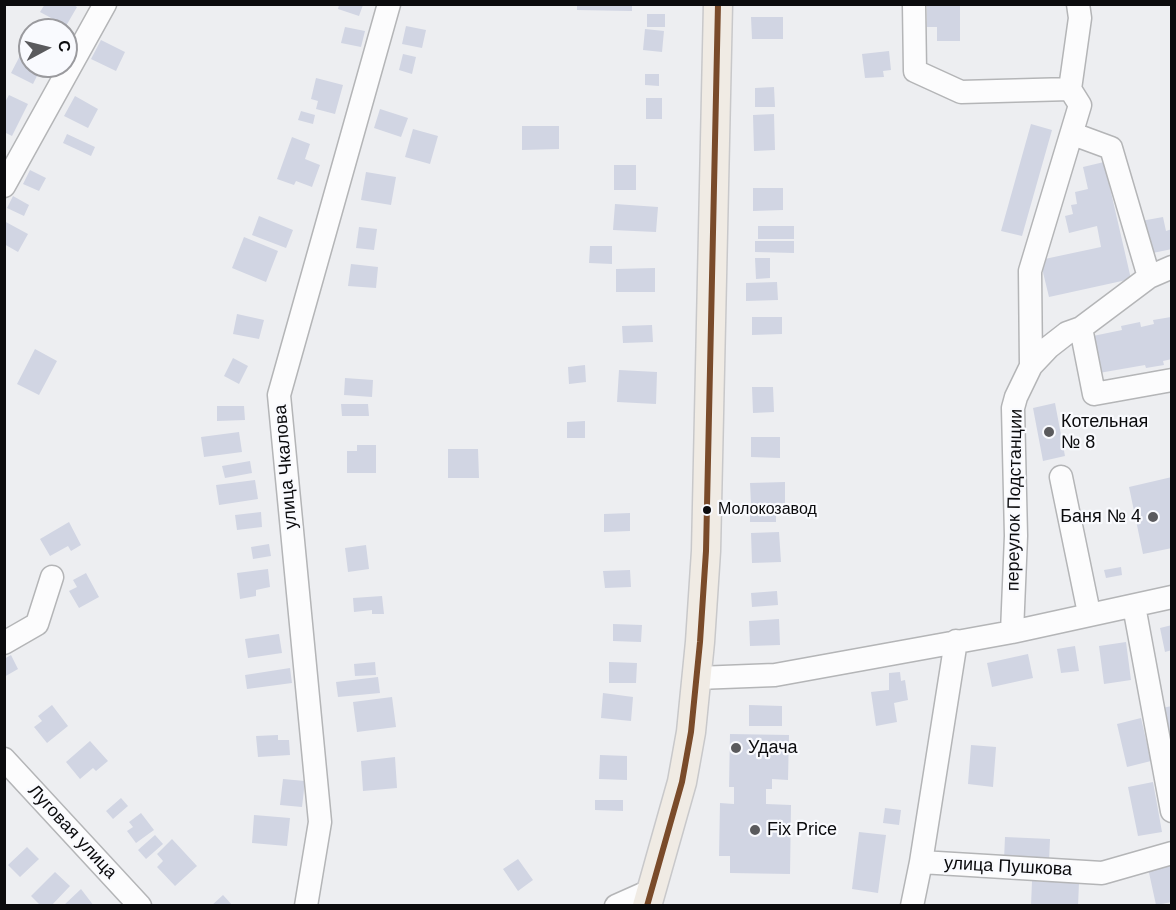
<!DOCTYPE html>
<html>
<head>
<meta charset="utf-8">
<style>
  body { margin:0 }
  #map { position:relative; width:1176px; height:910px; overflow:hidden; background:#edeef1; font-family:Helvetica,sans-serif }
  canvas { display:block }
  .frame { position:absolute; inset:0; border:6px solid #0b0b0d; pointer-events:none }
  .north { position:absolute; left:18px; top:18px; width:60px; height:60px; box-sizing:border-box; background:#f9fafe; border:2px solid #9a9a9e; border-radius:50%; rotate:83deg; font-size:16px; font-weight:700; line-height:24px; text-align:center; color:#0b0b0d }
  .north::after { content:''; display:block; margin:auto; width:21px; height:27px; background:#5a5a5d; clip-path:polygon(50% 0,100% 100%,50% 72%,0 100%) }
</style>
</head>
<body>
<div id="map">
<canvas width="1176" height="910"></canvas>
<div class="frame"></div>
<div class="north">С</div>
</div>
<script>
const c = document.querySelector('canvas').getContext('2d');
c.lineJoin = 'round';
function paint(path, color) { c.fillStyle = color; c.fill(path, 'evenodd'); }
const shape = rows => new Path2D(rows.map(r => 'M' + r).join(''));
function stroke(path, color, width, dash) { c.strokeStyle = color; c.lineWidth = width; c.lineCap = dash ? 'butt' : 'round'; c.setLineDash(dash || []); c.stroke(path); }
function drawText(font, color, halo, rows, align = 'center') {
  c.font = font + ' Helvetica,sans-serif'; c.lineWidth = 4.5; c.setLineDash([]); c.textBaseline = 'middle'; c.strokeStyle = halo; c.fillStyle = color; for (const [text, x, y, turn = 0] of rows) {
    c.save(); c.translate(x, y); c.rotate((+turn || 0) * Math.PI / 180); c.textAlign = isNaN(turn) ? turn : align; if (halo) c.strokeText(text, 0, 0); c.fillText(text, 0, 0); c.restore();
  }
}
const building = shape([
  [45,4,72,4,77,7,66,26,40,12],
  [577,4,632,4,632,11,577,10],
  [339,5,363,5,359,16,338,9],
  [927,6,960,6,960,41,937,41,937,27,927,27],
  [647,14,665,14,665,27,647,27],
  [751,17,783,17,783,39,752,39],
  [406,26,426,30,422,48,402,44],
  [345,27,365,31,361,47,341,43],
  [645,29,664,31,662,52,643,50],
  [101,40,125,52,116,71,91,59],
  [24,48,30,51,30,66,42,66,33,84,11,73],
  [889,51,891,70,883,71,884,77,865,78,862,54],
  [403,54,416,57,412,74,399,70],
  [645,74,659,74,659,86,645,85],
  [316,78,343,85,335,114,316,109,318,101,311,99],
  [774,87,775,107,755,107,755,88],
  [9,95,28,104,12,136,4,132,4,104],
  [75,96,98,109,88,128,64,116],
  [646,98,662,98,662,119,646,119],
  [380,109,408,118,401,137,374,128],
  [301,111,315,115,313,124,298,120],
  [774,114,775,150,754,151,753,115],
  [1031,124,1052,130,1022,236,1001,231],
  [522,126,559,126,559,149,522,150],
  [413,129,438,136,430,164,405,157],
  [67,134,95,147,91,156,63,143],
  [292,137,310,144,305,159,320,165,312,187,296,181,294,185,277,179],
  [1104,162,1131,279,1049,297,1040,260,1101,247,1097,226,1069,233,1065,216,1073,214,1071,205,1077,204,1075,192,1088,189,1083,167],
  [614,165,636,165,636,190,614,190],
  [30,170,46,178,39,191,23,184],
  [366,172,396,177,391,205,361,200],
  [753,188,783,188,783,210,753,211],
  [13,196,29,205,24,216,7,208],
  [615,204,658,207,656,232,613,230],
  [259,216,293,230,286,248,252,235],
  [1163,217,1166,231,1172,229,1172,249,1148,254,1141,221],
  [4,221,28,234,18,252,4,244],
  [758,226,794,226,794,239,758,239],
  [359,227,377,229,374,250,356,248],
  [244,237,278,251,266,282,232,268],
  [755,241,794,241,794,253,755,252],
  [590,246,612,246,612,264,589,263],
  [755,258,770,258,770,278,756,279],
  [351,264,378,267,376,288,348,286],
  [655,268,655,292,616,292,616,269],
  [777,282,778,300,746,301,746,283],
  [237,314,264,320,259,339,233,334],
  [752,317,782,317,782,334,752,335],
  [1171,317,1172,359,1163,361,1164,365,1146,368,1145,365,1099,373,1093,336,1122,330,1121,326,1140,322,1141,327,1154,324,1153,320],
  [652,325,653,342,623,343,622,326],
  [35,349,57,361,39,395,17,384],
  [233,358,248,366,239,384,224,376],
  [585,365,586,382,569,384,568,367],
  [619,370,657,372,656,404,617,402],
  [345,378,373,380,372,397,344,395],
  [752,387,773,387,774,412,753,413],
  [1055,403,1065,456,1043,461,1033,408],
  [341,404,368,404,369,416,342,416],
  [217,406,244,406,245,420,217,421],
  [585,421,585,438,567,438,567,422],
  [239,432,242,452,204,457,201,437],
  [751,437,780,437,780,458,751,457],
  [357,445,376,445,376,473,347,473,347,451,357,451],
  [448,449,478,449,479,478,448,478],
  [250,461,252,473,225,478,222,466],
  [1172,477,1172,548,1143,554,1129,487],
  [255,480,258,499,219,505,216,485],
  [785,482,785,503,751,504,750,483],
  [750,506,776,506,776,522,750,522],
  [261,512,262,527,237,530,235,515],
  [630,513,630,531,604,532,604,514],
  [69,522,81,545,71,551,68,546,50,556,40,539],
  [779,532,781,562,752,563,751,533],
  [269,544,271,556,253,559,251,547],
  [366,545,369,569,348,572,345,548],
  [1121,567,1122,575,1106,578,1104,570],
  [268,569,270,587,256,590,256,596,240,599,237,573],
  [630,570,631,587,605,588,603,571],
  [86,573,99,597,79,608,69,591,77,587,73,580],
  [777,591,778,605,752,607,751,593],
  [382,596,384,614,372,614,372,610,354,612,353,598],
  [779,619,780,645,750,646,749,621],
  [613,624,642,625,641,642,613,641],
  [1172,625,1172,650,1165,652,1160,628],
  [279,634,282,653,248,658,245,639],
  [1126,642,1131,680,1104,684,1099,646],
  [1075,646,1079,671,1061,673,1057,649],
  [1028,654,1033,678,992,687,987,663],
  [11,655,18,669,4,677,4,659],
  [375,662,376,675,355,676,354,664],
  [609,662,637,663,636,683,609,683],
  [290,668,292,683,247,689,245,675],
  [900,672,901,681,905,680,908,700,894,703,897,722,876,726,871,692,889,690,889,673],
  [378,677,380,693,338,697,336,682],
  [603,693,633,697,631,721,601,718],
  [392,697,396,727,357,732,353,702],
  [52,705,68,726,47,743,34,727,42,721,38,716],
  [749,705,782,706,782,726,749,726],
  [1172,706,1172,744,1168,745,1162,708],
  [1141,718,1151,761,1127,767,1117,724],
  [730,734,789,735,788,780,772,779,772,789,766,789,766,804,791,805,790,874,730,873,730,856,719,856,720,803,734,804,734,787,729,787],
  [278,735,278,740,289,740,290,755,258,757,256,736],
  [90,741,108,761,96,771,93,768,80,779,66,762],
  [971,745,996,747,993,787,968,784],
  [600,755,627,756,627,780,599,779],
  [395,757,397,788,363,791,361,761],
  [283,779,305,781,302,807,280,805],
  [1153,782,1162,832,1138,836,1128,787],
  [121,798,128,806,113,819,106,811],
  [595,800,623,800,623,811,595,810],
  [885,808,901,810,899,825,883,823],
  [141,813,154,830,136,843,127,831,133,827,129,822],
  [254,815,290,818,287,846,252,843],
  [859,832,886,835,878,893,852,889],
  [155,835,163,844,146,859,138,850],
  [1005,837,1050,839,1049,862,1004,860],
  [172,839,197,866,175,886,157,867,163,861,157,854],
  [27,847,39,859,20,877,8,865],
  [518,859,533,880,518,891,503,869],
  [1172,863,1172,902,1156,905,1148,868],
  [55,872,70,886,51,906,41,906,31,896],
  [1032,881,1079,883,1078,906,1031,906],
  [81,889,94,906,63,906],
  [223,895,233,906,211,906]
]);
const minor = shape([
  [914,4,915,71,961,92,1070,89,1080,105,1030,271,1031,366],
  [1070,89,1080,18,1078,4],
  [1073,134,1111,148,1149,277],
  [4,186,105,4],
  [1081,328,1094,394,1172,380],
  [1061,477,1089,613],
  [1134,606,1172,811],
  [1012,632,1016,536,1013,408,1016,397,1031,366,1049,347,1067,333,1081,328,1149,277,1172,267],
  [956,641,921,862,1102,873,1172,853],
  [4,643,37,624,52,577],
  [697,678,775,675,1012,632,1172,597],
  [4,759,140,906],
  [306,906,320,822,279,395,389,4],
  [616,906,652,890],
  [912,906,921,862]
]);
const major = shape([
  [647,906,682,782,691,732,700,642,706,551,718,4]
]);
const bus1 = shape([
  [647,906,682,782,691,732,700,642,706,551,718,4]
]);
const markers = [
  [1049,432,6,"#5a5a5d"],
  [707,510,5,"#0b0b0d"],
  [1153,517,6,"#5a5a5d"],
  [736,748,6,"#5a5a5d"],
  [755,830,6,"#5a5a5d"]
];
const busNames = [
  ["Молокозавод",718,510]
];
const poiNames = [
  ["Котельная",1061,422],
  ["№ 8",1061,443],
  ["Баня № 4",1141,517,"right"],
  ["Удача",748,748],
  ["Fix Price",767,830]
];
const streetNames = [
  ["улица Чкалова",286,467,-95],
  ["переулок Подстанции",1015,500,-89],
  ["Луговая улица",72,832,47],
  ["улица Пушкова",1008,867,3]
];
paint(building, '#d1d5e3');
stroke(minor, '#b4b5b7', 25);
stroke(major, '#c8c8ca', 31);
stroke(minor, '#fcfcfd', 22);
stroke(major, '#f0ebe4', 28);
stroke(bus1, '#7a4b2a', 6);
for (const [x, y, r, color] of markers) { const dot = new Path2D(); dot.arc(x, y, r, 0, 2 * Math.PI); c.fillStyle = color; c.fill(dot); stroke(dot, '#f9fafe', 2); }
drawText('16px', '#0b0b0d', '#f9fafe', busNames, 'left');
drawText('18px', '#0b0b0d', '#f9fafe', poiNames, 'left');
drawText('18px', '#0b0b0d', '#f9fafe', streetNames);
</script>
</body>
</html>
